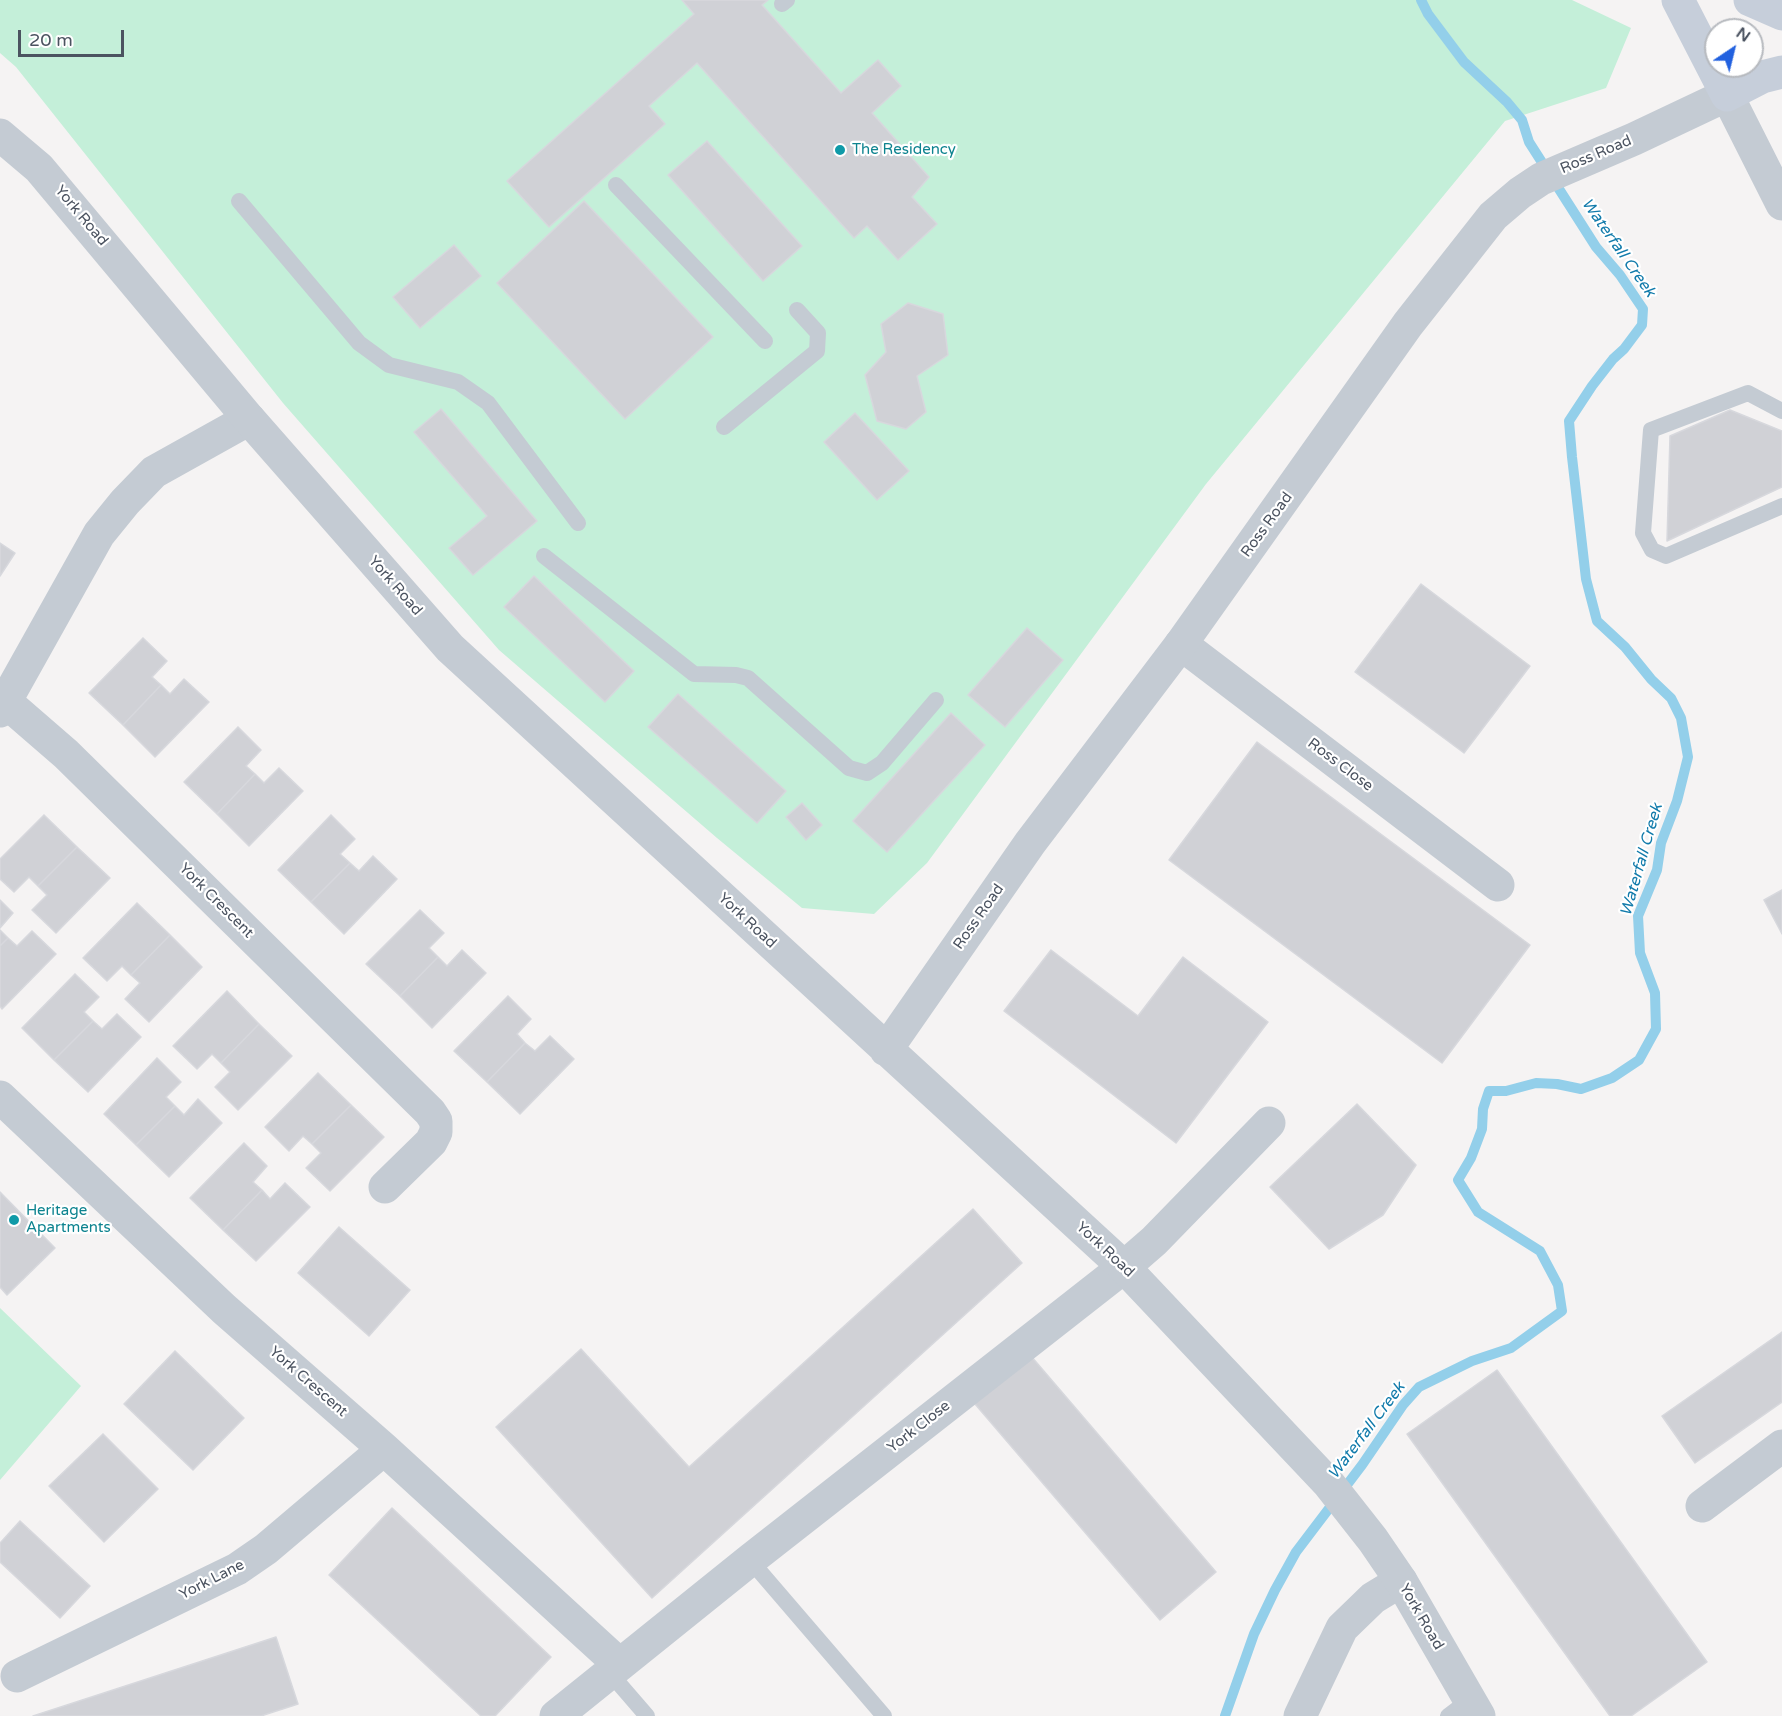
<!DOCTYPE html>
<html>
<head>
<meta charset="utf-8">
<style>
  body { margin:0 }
  #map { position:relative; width:1782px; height:1716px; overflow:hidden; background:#f5f3f3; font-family:"Varela Round",sans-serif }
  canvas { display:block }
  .north { position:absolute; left:1704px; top:18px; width:60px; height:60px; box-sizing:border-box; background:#fff; border:2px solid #b7babf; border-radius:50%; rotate:35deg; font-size:16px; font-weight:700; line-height:24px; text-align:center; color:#4b5360 }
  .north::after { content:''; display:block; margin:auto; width:21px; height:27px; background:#2261df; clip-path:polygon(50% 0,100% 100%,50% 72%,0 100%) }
  .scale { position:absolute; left:18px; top:30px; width:106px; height:27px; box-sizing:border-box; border:3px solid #4b5360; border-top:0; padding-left:8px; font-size:18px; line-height:21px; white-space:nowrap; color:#4b5360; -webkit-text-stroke:4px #fff; paint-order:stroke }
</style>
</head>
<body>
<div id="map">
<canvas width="1782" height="1716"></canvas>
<div class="north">N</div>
<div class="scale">20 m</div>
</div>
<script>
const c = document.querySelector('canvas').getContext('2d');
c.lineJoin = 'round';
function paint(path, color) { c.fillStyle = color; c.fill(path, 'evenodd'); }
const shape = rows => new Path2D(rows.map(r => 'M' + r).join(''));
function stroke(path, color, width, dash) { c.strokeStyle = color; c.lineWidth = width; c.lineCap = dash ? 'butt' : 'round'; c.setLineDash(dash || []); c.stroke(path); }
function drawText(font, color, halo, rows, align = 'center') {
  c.font = font + ' "Varela Round",sans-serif'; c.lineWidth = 4.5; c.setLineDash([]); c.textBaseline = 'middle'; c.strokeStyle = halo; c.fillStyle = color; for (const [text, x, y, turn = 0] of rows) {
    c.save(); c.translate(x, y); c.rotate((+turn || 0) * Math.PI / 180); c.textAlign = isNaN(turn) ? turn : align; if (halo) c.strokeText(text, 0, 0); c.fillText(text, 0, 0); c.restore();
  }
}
const green = shape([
  [0,0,1572,0,1631,28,1606,88,1505,121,1206,484,927,863,874,914,802,908,717,838,499,650,283,403,16,67,0,53],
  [0,1308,81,1386,0,1480]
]);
const stream = shape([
  [1225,1716,1254,1634,1275,1590,1296,1552,1362,1465,1403,1405,1419,1387,1472,1361,1511,1348,1562,1311,1558,1285,1540,1251,1478,1212,1458,1180,1471,1158,1482,1129,1483,1109,1489,1091,1506,1091,1536,1083,1557,1084,1581,1089,1612,1078,1639,1060,1656,1029,1655,993,1640,953,1638,916,1657,870,1661,843,1677,801,1688,757,1681,718,1671,698,1651,679,1625,647,1597,621,1586,579,1572,457,1569,421,1592,386,1613,359,1624,349,1642,325,1643,309,1620,275,1596,247,1529,142,1522,120,1507,102,1464,62,1428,14,1421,0]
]);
const building = shape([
  [682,0,768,0,762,5,841,93,878,60,901,86,872,113,929,177,912,197,937,224,898,260,867,226,854,238,697,63,649,106,665,124,549,227,507,181,694,14,682,0],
  [707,141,802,246,763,281,668,175,707,141],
  [584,201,713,337,625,419,497,283,584,201],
  [454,245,481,276,420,328,393,297,454,245],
  [908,303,943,314,948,355,917,376,926,412,906,429,877,421,865,375,886,352,881,324,908,303],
  [441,409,537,521,473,575,449,548,487,516,414,432,441,409],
  [1730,410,1782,431,1782,487,1667,541,1670,436,1730,410],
  [855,413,909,471,877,500,824,442,855,413],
  [0,543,15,553,0,576,0,543],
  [534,576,634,671,605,702,504,607,534,576],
  [1421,584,1530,666,1464,753,1355,672,1421,584],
  [1027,628,1063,660,1005,727,968,695,1027,628],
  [143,638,167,661,152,677,161,685,123,725,89,693,143,638],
  [184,679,209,702,155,757,123,725,161,685,170,694,184,679],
  [678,694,786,791,757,823,648,727,678,694],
  [951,713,985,745,887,852,853,821,951,713],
  [238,727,261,750,246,766,255,774,217,814,184,782,238,727],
  [1257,742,1530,945,1442,1063,1169,860,1257,742],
  [279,768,303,791,249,846,217,814,255,774,264,783,279,768],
  [802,803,822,825,806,840,786,817,802,803],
  [44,815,77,847,38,886,29,877,14,892,0,879,0,859,44,815],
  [331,815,355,839,340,854,350,863,311,902,278,870,331,815],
  [77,847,110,878,56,933,32,910,47,895,38,886,77,847],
  [373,856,397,879,344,934,311,902,350,863,359,871,373,856],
  [1782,890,1782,934,1764,900,1782,890],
  [0,900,13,913,0,928,0,900],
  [137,903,170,935,131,975,122,966,107,981,83,958,137,903],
  [420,910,444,933,429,948,438,957,400,996,366,964,420,910],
  [0,930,8,938,0,946,0,930],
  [32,931,56,954,2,1009,0,1006,0,946,8,938,17,946,32,931],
  [170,935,202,967,149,1022,125,999,140,983,131,975,170,935],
  [462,950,486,973,432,1028,400,996,438,957,447,966,462,950],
  [1051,950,1138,1016,1183,957,1268,1022,1176,1143,1004,1011,1051,950],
  [75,974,99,997,84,1012,93,1021,54,1060,22,1028,75,974],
  [227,991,259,1024,221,1063,212,1054,197,1069,173,1046,227,991],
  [508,996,531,1019,517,1034,525,1043,487,1082,454,1051,508,996],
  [117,1014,141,1037,88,1092,54,1060,93,1021,102,1029,117,1014],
  [259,1024,292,1056,238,1110,215,1087,230,1072,221,1063,259,1024],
  [550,1036,574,1059,520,1114,487,1082,525,1043,535,1051,550,1036],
  [157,1058,181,1082,166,1097,175,1106,136,1145,104,1114,157,1058],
  [318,1073,351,1105,312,1144,303,1136,289,1151,265,1127,318,1073],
  [198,1099,222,1123,169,1177,136,1145,175,1106,184,1115,198,1099],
  [1357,1104,1416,1165,1383,1215,1329,1249,1270,1187,1357,1104],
  [351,1105,384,1137,330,1191,306,1168,321,1153,312,1144,351,1105],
  [244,1143,267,1166,253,1182,262,1190,223,1230,190,1198,244,1143],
  [285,1183,310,1207,256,1261,223,1230,262,1190,270,1199,285,1183],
  [0,1192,55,1248,7,1295,0,1287,0,1192],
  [973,1209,1022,1263,652,1598,496,1427,581,1349,689,1467,973,1209],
  [339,1227,410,1290,369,1336,298,1273,339,1227],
  [1782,1332,1782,1402,1695,1463,1662,1416,1782,1332],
  [1025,1349,1216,1572,1160,1620,969,1397,1025,1349],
  [175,1351,244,1418,193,1470,124,1404,175,1351],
  [1497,1370,1707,1662,1631,1716,1610,1716,1407,1434,1497,1370],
  [103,1434,158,1489,104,1542,49,1486,103,1434],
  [392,1508,551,1657,495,1716,481,1716,329,1575,392,1508],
  [20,1521,90,1586,60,1618,0,1562,0,1543,20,1521],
  [276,1637,298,1704,261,1716,33,1716,276,1637]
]);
const service = shape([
  [782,4,787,0],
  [616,185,765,341],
  [239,201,359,343,389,365,458,382,488,403,578,523],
  [1782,411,1748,393,1651,430,1643,533,1652,550,1666,556,1782,506],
  [724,427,817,351,818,333,797,310],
  [544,556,694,674,736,675,748,678,849,768,867,773,882,763,936,700],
  [750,1560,884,1716],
  [609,1672,647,1716],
  [1448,1716,1469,1700]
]);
const minor = shape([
  [1181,644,1498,885],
  [6,702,66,754,430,1112,436,1121,436,1132,431,1142,385,1187],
  [0,711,99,534,125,502,154,472,249,419],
  [0,1097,224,1309,384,1449,619,1664],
  [1702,1506,1782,1446],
  [17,1676,237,1569,266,1549,384,1449],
  [556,1716,750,1560,1124,1267,1154,1241,1269,1123],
  [1300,1716,1342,1628,1373,1598,1401,1581]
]);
const tertiary = shape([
  [0,135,39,168,249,419,450,648,1124,1267,1329,1484,1373,1540,1401,1581,1479,1716],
  [886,1050,1030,843,1181,644,1408,324,1493,216,1520,193,1541,179,1634,139,1727,95,1782,204]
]);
const secondary = shape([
  [1678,0,1727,95,1762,77,1782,72],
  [1750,0,1782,14]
]);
const markers = [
  [840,150,6,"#0f9aa8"],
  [14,1220,6,"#0f9aa8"]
];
const cultureNames = [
  ["The Residency",852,150],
  ["Heritage",26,1211],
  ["Apartments",26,1228]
];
const streetNames = [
  ["Ross Road",1596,155,-23],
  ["York Road",81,216,50],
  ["Ross Road",1267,525,-54],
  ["York Road",395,586,49],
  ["Ross Close",1340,765,37],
  ["York Crescent",216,901,45],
  ["Ross Road",979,917,-55],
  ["York Road",747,921,43],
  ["York Road",1105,1250,43],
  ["York Crescent",308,1382,41],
  ["York Close",919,1427,-38],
  ["York Lane",212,1580,-27],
  ["York Road",1421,1617,60]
];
const waterNames = [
  ["Waterfall Creek",1618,248,55],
  ["Waterfall Creek",1642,860,-74],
  ["Waterfall Creek",1367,1431,-53]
];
paint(green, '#c4efd9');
stroke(stream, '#93cfea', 10);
paint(building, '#d0d1d6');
stroke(building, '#d7d8dd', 1.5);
stroke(service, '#c4cbd3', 16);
stroke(minor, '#c4cbd3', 33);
stroke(tertiary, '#c4cbd3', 33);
stroke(secondary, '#c6ceda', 33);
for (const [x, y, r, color] of markers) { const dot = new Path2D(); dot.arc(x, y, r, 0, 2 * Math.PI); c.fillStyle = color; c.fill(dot); stroke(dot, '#fff', 2); }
drawText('15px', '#0d838f', '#fff', cultureNames, 'left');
drawText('15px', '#4b5360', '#fff', streetNames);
drawText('italic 16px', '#127bab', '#fff', waterNames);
</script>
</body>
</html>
